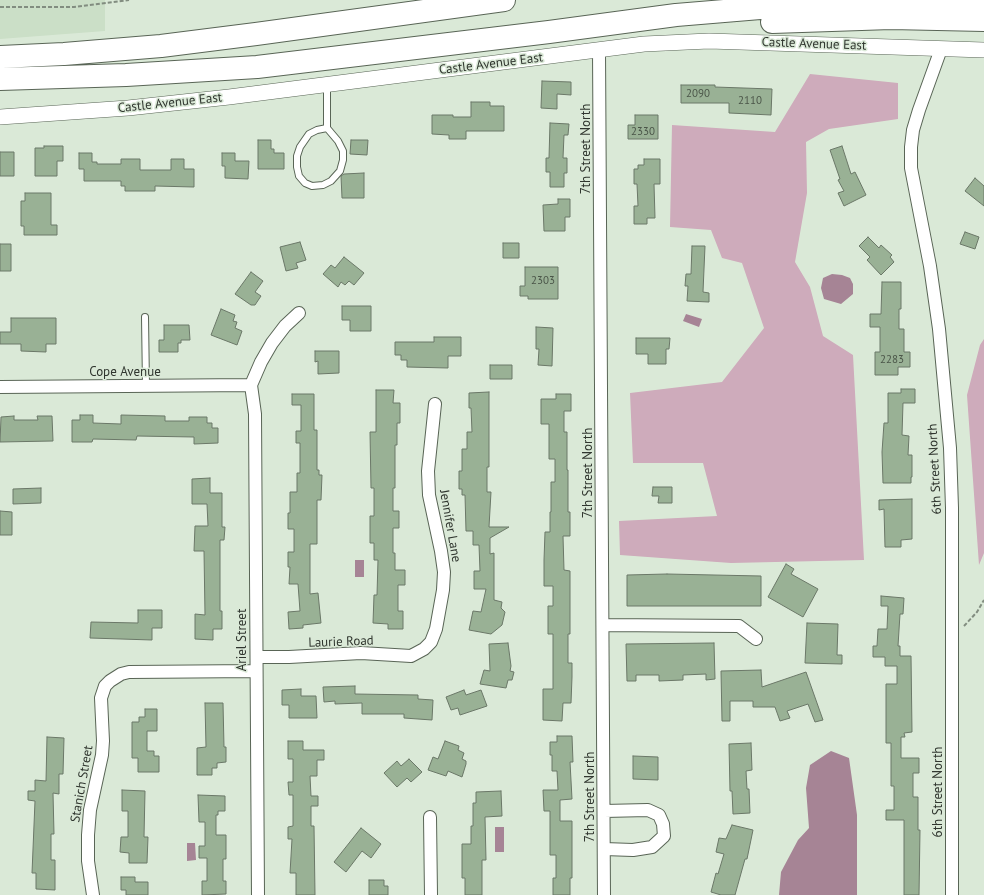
<!DOCTYPE html>
<html>
<head>
<meta charset="utf-8">
<style>
  body { margin:0 }
  canvas { display:block; background:#dae9d7 }
</style>
</head>
<body>
<canvas width="984" height="895"></canvas>
<script>
const c = document.querySelector('canvas').getContext('2d');
c.lineJoin = 'round';
function paint(path, color) { c.fillStyle = color; c.fill(path, 'evenodd'); }
const shape = rows => new Path2D(rows.map(r => 'M' + r).join(''));
function stroke(path, color, width, dash) { c.strokeStyle = color; c.lineWidth = width; c.lineCap = dash ? 'butt' : 'round'; c.setLineDash(dash || []); c.stroke(path); }
function drawText(font, color, halo, rows, align = 'center') {
  c.font = font + ' "PT Sans",sans-serif'; c.lineWidth = 3; c.setLineDash([]); c.textBaseline = 'middle'; c.strokeStyle = halo; c.fillStyle = color; for (const [text, x, y, turn = 0] of rows) {
    c.save(); c.translate(x, y); c.rotate((+turn || 0) * Math.PI / 180); c.textAlign = isNaN(turn) ? turn : align; if (halo) c.strokeText(text, 0, 0); c.fillText(text, 0, 0); c.restore();
  }
}
const built = shape([
  [0,0,105,0,105,31,0,39]
]);
const green = shape([
  [810,74,898,83,898,119,829,129,806,142,807,193,795,262,810,287,823,336,853,355,864,560,731,563,620,555,619,521,717,516,703,463,633,463,630,393,722,382,764,328,742,263,722,258,711,230,670,227,672,125,775,132],
  [984,339,984,553,979,565,967,395,980,345]
]);
const water = shape([
  [832,274,842,275,850,278,853,284,853,294,841,304,824,299,821,288,823,278],
  [686,314,702,319,699,327,683,321],
  [355,560,364,560,364,577,355,577],
  [831,751,849,758,857,815,857,895,779,895,781,872,798,840,809,828,806,788,810,765],
  [495,827,504,827,504,852,495,852],
  [187,843,195,843,196,860,187,861]
]);
const building = shape([
  [542,81,571,82,571,95,557,94,557,109,541,108,542,81],
  [681,85,715,85,715,87,772,89,771,115,729,113,729,103,681,103,681,85],
  [471,102,490,102,490,106,504,106,504,131,466,131,466,139,449,139,449,135,432,134,432,115,453,115,453,117,471,117,471,102],
  [635,115,658,115,658,139,628,139,628,125,635,125,635,115],
  [550,123,569,124,568,135,564,135,563,158,567,158,567,173,564,173,564,187,550,187,550,172,546,172,546,158,549,158,550,123],
  [258,140,271,140,271,149,274,149,274,153,284,153,284,169,258,169,258,140],
  [351,140,368,140,367,155,350,154,351,140],
  [44,146,63,146,63,161,57,161,57,176,35,176,35,148,44,148,44,146],
  [842,146,851,174,855,172,866,195,844,206,838,193,844,191,838,180,840,179,830,150,842,146],
  [0,152,14,152,14,176,0,176,0,152],
  [79,153,92,153,92,162,97,162,97,164,121,164,121,159,140,159,140,170,171,170,171,159,184,159,184,169,194,169,194,187,155,186,155,191,125,191,125,186,121,186,121,181,84,181,84,169,79,169,79,153],
  [222,153,235,153,235,161,249,161,248,179,225,178,225,166,222,166,222,153],
  [644,159,660,159,660,184,654,184,655,218,647,218,647,224,634,224,634,206,638,206,637,184,634,184,634,169,638,169,638,165,644,165,644,159],
  [364,173,364,198,342,198,341,176,344,174,364,173],
  [975,178,984,186,984,206,965,191,975,178],
  [25,193,51,193,51,225,57,225,57,235,24,235,24,226,21,226,21,201,25,201,25,193],
  [558,199,570,199,570,217,565,217,565,231,544,231,543,205,558,204,558,199],
  [965,232,979,237,975,249,960,244,965,232],
  [868,237,879,248,881,245,892,255,890,257,894,262,881,275,867,260,870,257,859,246,868,237],
  [300,242,306,260,296,263,298,268,286,271,280,247,300,242],
  [503,243,519,243,519,258,503,258,503,243],
  [0,244,11,244,11,271,0,271,0,244],
  [692,246,705,246,703,292,709,293,709,302,687,301,688,286,685,286,686,274,691,274,692,246],
  [344,257,364,273,354,285,349,281,345,285,341,282,338,287,323,274,331,265,335,268,344,257],
  [525,267,558,267,558,299,528,299,528,296,520,296,520,286,525,286,525,267],
  [251,272,263,281,255,292,261,296,255,305,251,305,235,294,251,272],
  [882,282,901,282,901,309,899,309,899,329,904,329,904,352,910,352,910,367,898,367,898,375,875,375,875,352,880,352,880,327,870,327,870,314,881,314,882,282],
  [342,306,371,306,371,331,350,331,350,320,342,320,342,306],
  [221,309,235,315,233,321,237,322,235,328,242,331,237,345,211,335,221,309],
  [11,318,56,318,56,344,46,344,46,352,21,351,21,344,0,344,0,332,11,332,11,318],
  [164,325,189,325,190,340,181,340,181,343,178,343,178,352,159,352,159,340,164,340,164,325],
  [536,327,553,328,552,366,538,365,539,349,536,349,536,327],
  [434,337,461,337,461,356,448,356,448,368,407,367,407,360,401,360,401,355,395,355,395,342,434,342,434,337],
  [636,338,670,338,669,349,666,349,666,364,648,364,648,354,636,354,636,338],
  [315,351,339,351,339,373,318,374,318,361,315,362,315,351],
  [490,365,512,365,512,379,490,379,490,365],
  [901,389,915,389,915,403,903,403,902,435,909,436,908,455,912,455,912,477,911,477,911,483,883,483,882,452,884,423,888,423,888,393,901,393,901,389],
  [376,390,394,390,393,403,400,403,400,423,397,423,397,445,395,445,395,488,393,488,393,511,399,511,399,528,393,528,393,553,395,553,395,570,405,570,405,585,398,585,398,611,403,611,403,629,388,629,388,624,373,623,374,595,377,595,378,560,374,560,374,543,370,543,370,516,374,516,374,488,371,488,370,432,376,432,376,390],
  [489,392,489,467,487,467,487,492,491,492,489,527,509,527,490,538,490,554,494,553,494,600,502,602,501,608,505,612,502,625,491,634,469,630,473,611,481,612,486,589,474,589,474,571,480,571,479,545,473,545,473,531,466,531,465,495,462,495,462,489,459,489,459,471,462,471,462,449,467,449,467,432,472,432,471,408,469,408,469,393,489,392],
  [292,394,314,394,314,430,317,430,317,470,319,470,319,475,322,475,321,500,317,500,317,544,310,544,310,594,318,593,321,623,303,625,303,628,289,629,288,612,300,611,298,584,289,584,290,567,288,567,288,552,294,552,294,529,288,529,288,513,290,513,290,492,297,492,297,473,300,473,300,443,296,443,296,431,301,431,301,405,292,405,292,394],
  [556,394,571,394,571,411,564,411,564,432,567,432,567,470,568,470,568,512,570,512,570,536,563,536,564,570,570,571,570,634,568,634,568,663,572,663,572,677,571,703,563,703,562,721,543,720,543,689,553,689,553,634,548,634,548,606,553,606,553,586,544,586,544,560,545,532,550,532,550,512,551,512,551,482,555,482,555,459,549,459,549,424,541,424,541,399,556,399,556,394],
  [80,415,93,415,93,423,121,424,121,415,165,416,165,421,189,421,189,417,207,417,207,423,212,423,212,428,218,428,218,443,194,444,194,437,137,436,136,440,93,439,92,442,72,442,72,420,80,420,80,415],
  [14,416,14,420,38,420,37,416,52,416,53,441,0,442,1,417,14,416],
  [210,478,210,493,222,493,222,527,225,527,224,540,220,540,220,611,222,611,222,629,213,629,213,640,195,639,195,614,205,615,204,551,194,551,195,526,208,526,207,504,192,504,192,479,210,478],
  [653,487,672,487,672,503,658,503,659,496,652,496,653,487],
  [41,488,41,503,13,504,13,489,41,488],
  [912,499,912,539,901,540,901,547,885,547,884,509,879,510,879,500,912,499],
  [0,511,12,512,12,535,0,535,0,511],
  [786,564,794,569,791,574,818,589,803,617,768,597,786,564],
  [667,574,761,576,761,606,627,606,627,575,667,574],
  [881,596,904,598,903,614,900,614,898,646,900,646,900,656,911,656,912,732,904,733,905,737,901,737,901,758,919,758,919,773,913,773,913,797,918,797,918,830,920,830,919,895,904,895,904,820,886,820,886,810,894,810,894,786,891,786,891,743,886,743,886,684,897,684,897,666,885,666,885,657,873,657,873,646,877,646,878,629,887,629,888,606,881,606,881,596],
  [138,610,162,610,162,628,152,628,152,640,90,638,91,622,138,623,138,610],
  [807,623,838,624,837,655,842,655,842,664,805,663,807,623],
  [508,643,511,666,510,671,514,672,512,680,508,680,506,688,480,684,484,670,490,671,489,644,508,643],
  [714,643,715,679,706,680,706,674,683,675,683,680,659,681,659,675,636,675,636,681,627,681,626,644,714,643],
  [761,670,762,687,806,672,823,720,815,722,808,704,787,711,790,718,780,721,775,707,753,707,753,701,730,701,730,721,722,721,721,671,761,670],
  [355,686,355,694,418,695,418,699,433,700,432,720,404,718,404,714,362,714,362,703,335,704,335,701,324,702,323,687,355,686],
  [301,689,301,696,316,696,317,718,289,718,289,705,282,705,282,690,301,689],
  [464,690,466,695,481,690,487,706,460,715,458,708,451,710,446,697,464,690],
  [205,703,223,703,224,747,226,747,226,762,217,763,217,768,212,768,212,775,197,775,197,748,206,747,205,703],
  [145,709,157,709,157,731,147,731,147,751,154,751,154,756,159,756,159,772,138,772,138,758,132,758,132,722,139,722,139,717,145,717,145,709],
  [557,736,572,736,573,762,570,762,572,799,560,800,560,821,572,821,572,878,570,878,570,895,553,895,553,878,556,878,556,855,550,855,550,811,544,811,543,790,558,790,557,771,552,771,552,755,550,755,550,742,557,742,557,736],
  [47,737,64,738,63,774,59,774,59,794,53,793,54,834,51,834,51,860,55,860,55,890,36,889,36,873,32,873,35,801,28,800,28,791,35,791,35,780,46,781,47,737],
  [288,741,303,741,303,750,324,750,324,760,317,760,317,776,310,776,311,796,318,796,318,806,311,806,311,826,314,826,315,895,296,895,296,873,290,873,292,839,288,839,288,827,293,826,293,795,289,795,288,782,293,782,293,759,288,759,288,741],
  [445,741,459,746,458,750,464,753,462,759,466,761,466,764,462,777,448,771,446,776,428,770,433,757,438,759,445,741],
  [751,743,752,770,746,771,747,789,749,789,750,813,733,814,732,791,730,791,729,744,751,743],
  [633,756,658,757,658,780,633,779,633,756],
  [409,759,422,772,411,782,407,778,397,787,384,773,397,761,401,766,409,759],
  [122,790,145,791,144,837,148,837,147,863,129,863,129,853,120,852,121,837,128,837,128,811,122,811,122,790],
  [501,791,502,816,485,817,486,860,482,860,482,895,465,895,465,878,462,878,462,844,471,844,471,826,473,826,473,803,476,803,476,792,501,791],
  [198,795,225,796,225,811,218,811,218,815,216,815,216,835,226,835,226,859,223,859,223,881,226,881,226,894,202,895,202,881,207,881,207,858,199,858,199,846,205,846,205,822,199,822,198,795],
  [732,825,753,830,747,859,745,859,735,895,721,895,711,892,716,873,718,874,724,854,716,852,719,838,726,839,732,825],
  [361,828,381,844,371,858,362,851,346,872,334,862,361,828],
  [121,877,135,877,135,882,148,882,148,895,126,895,126,890,121,890,121,877],
  [369,880,384,880,384,886,388,886,388,895,369,895,369,880]
]);
const path = shape([
  [0,7,74,7,129,0],
  [964,626,977,612,984,600]
]);
const service = shape([
  [327,85,327,128,338,141,343,151,343,160,340,171,331,181,323,185,312,186,305,183,299,176,297,167,297,156,300,147,309,134,317,130,327,128],
  [145,317,146,386]
]);
const minor = shape([
  [941,49,919,110,913,130,911,147,911,168,930,266,939,329,950,448,952,508,952,895],
  [599,50,604,895],
  [0,387,251,385],
  [603,625,739,626,756,639],
  [257,657,289,657,361,653,411,656,424,649,431,642,436,629,443,590,444,572,441,551,429,495,428,471,435,404],
  [604,811,648,810,659,815,663,824,664,836,652,847,633,850,604,849],
  [430,817,431,895],
  [93,895,88,861,88,835,90,810,102,755,103,741,101,698,105,686,110,681,121,674,129,672,256,671],
  [258,895,255,414,251,385,261,362,272,343,285,326,299,313]
]);
const tertiary = shape([
  [0,117,128,108,229,97,644,44,709,41,984,50]
]);
const motorway = shape([
  [772,22,891,18,984,20],
  [0,57,64,54,161,46,256,34,504,0],
  [0,79,126,75,257,67,549,32,676,15,760,8,846,3,984,1]
]);
const numberNames = [
  ["2090",698,94],
  ["2110",750,101],
  ["2330",643,132],
  ["2303",543,281],
  ["2283",892,360]
];
const streetNames = [
  ["Castle Avenue East",814,44,2],
  ["Castle Avenue East",491,64,-7],
  ["Castle Avenue East",170,103,-6],
  ["7th Street North",586,149,-90],
  ["Cope Avenue",125,372],
  ["6th Street North",935,469,-93],
  ["7th Street North",588,473,-90],
  ["Jennifer Lane",450,526,80],
  ["Ariel Street",242,640,-90],
  ["Laurie Road",341,642,-2],
  ["Stanich Street",82,784,-80],
  ["6th Street North",938,792,-90],
  ["7th Street North",590,797,-90]
];
paint(built, '#cbdfc7');
paint(green, '#ceabbb');
paint(water, '#a68495');
paint(building, '#99b195');
stroke(building, '#6b7868', 1);
stroke(service, '#596556', 8);
stroke(minor, '#596556', 14);
stroke(tertiary, '#596556', 16);
stroke(motorway, '#596556', 24);
stroke(path, '#828d80', 2, [4, 2]);
stroke(service, '#fff', 6);
stroke(minor, '#fff', 12);
stroke(tertiary, '#fff', 15);
stroke(motorway, '#fff', 22);
drawText('11px', '#4a5548', null, numberNames);
drawText('13px', '#30362f', '#dae9d7', streetNames);
</script>
</body>
</html>
